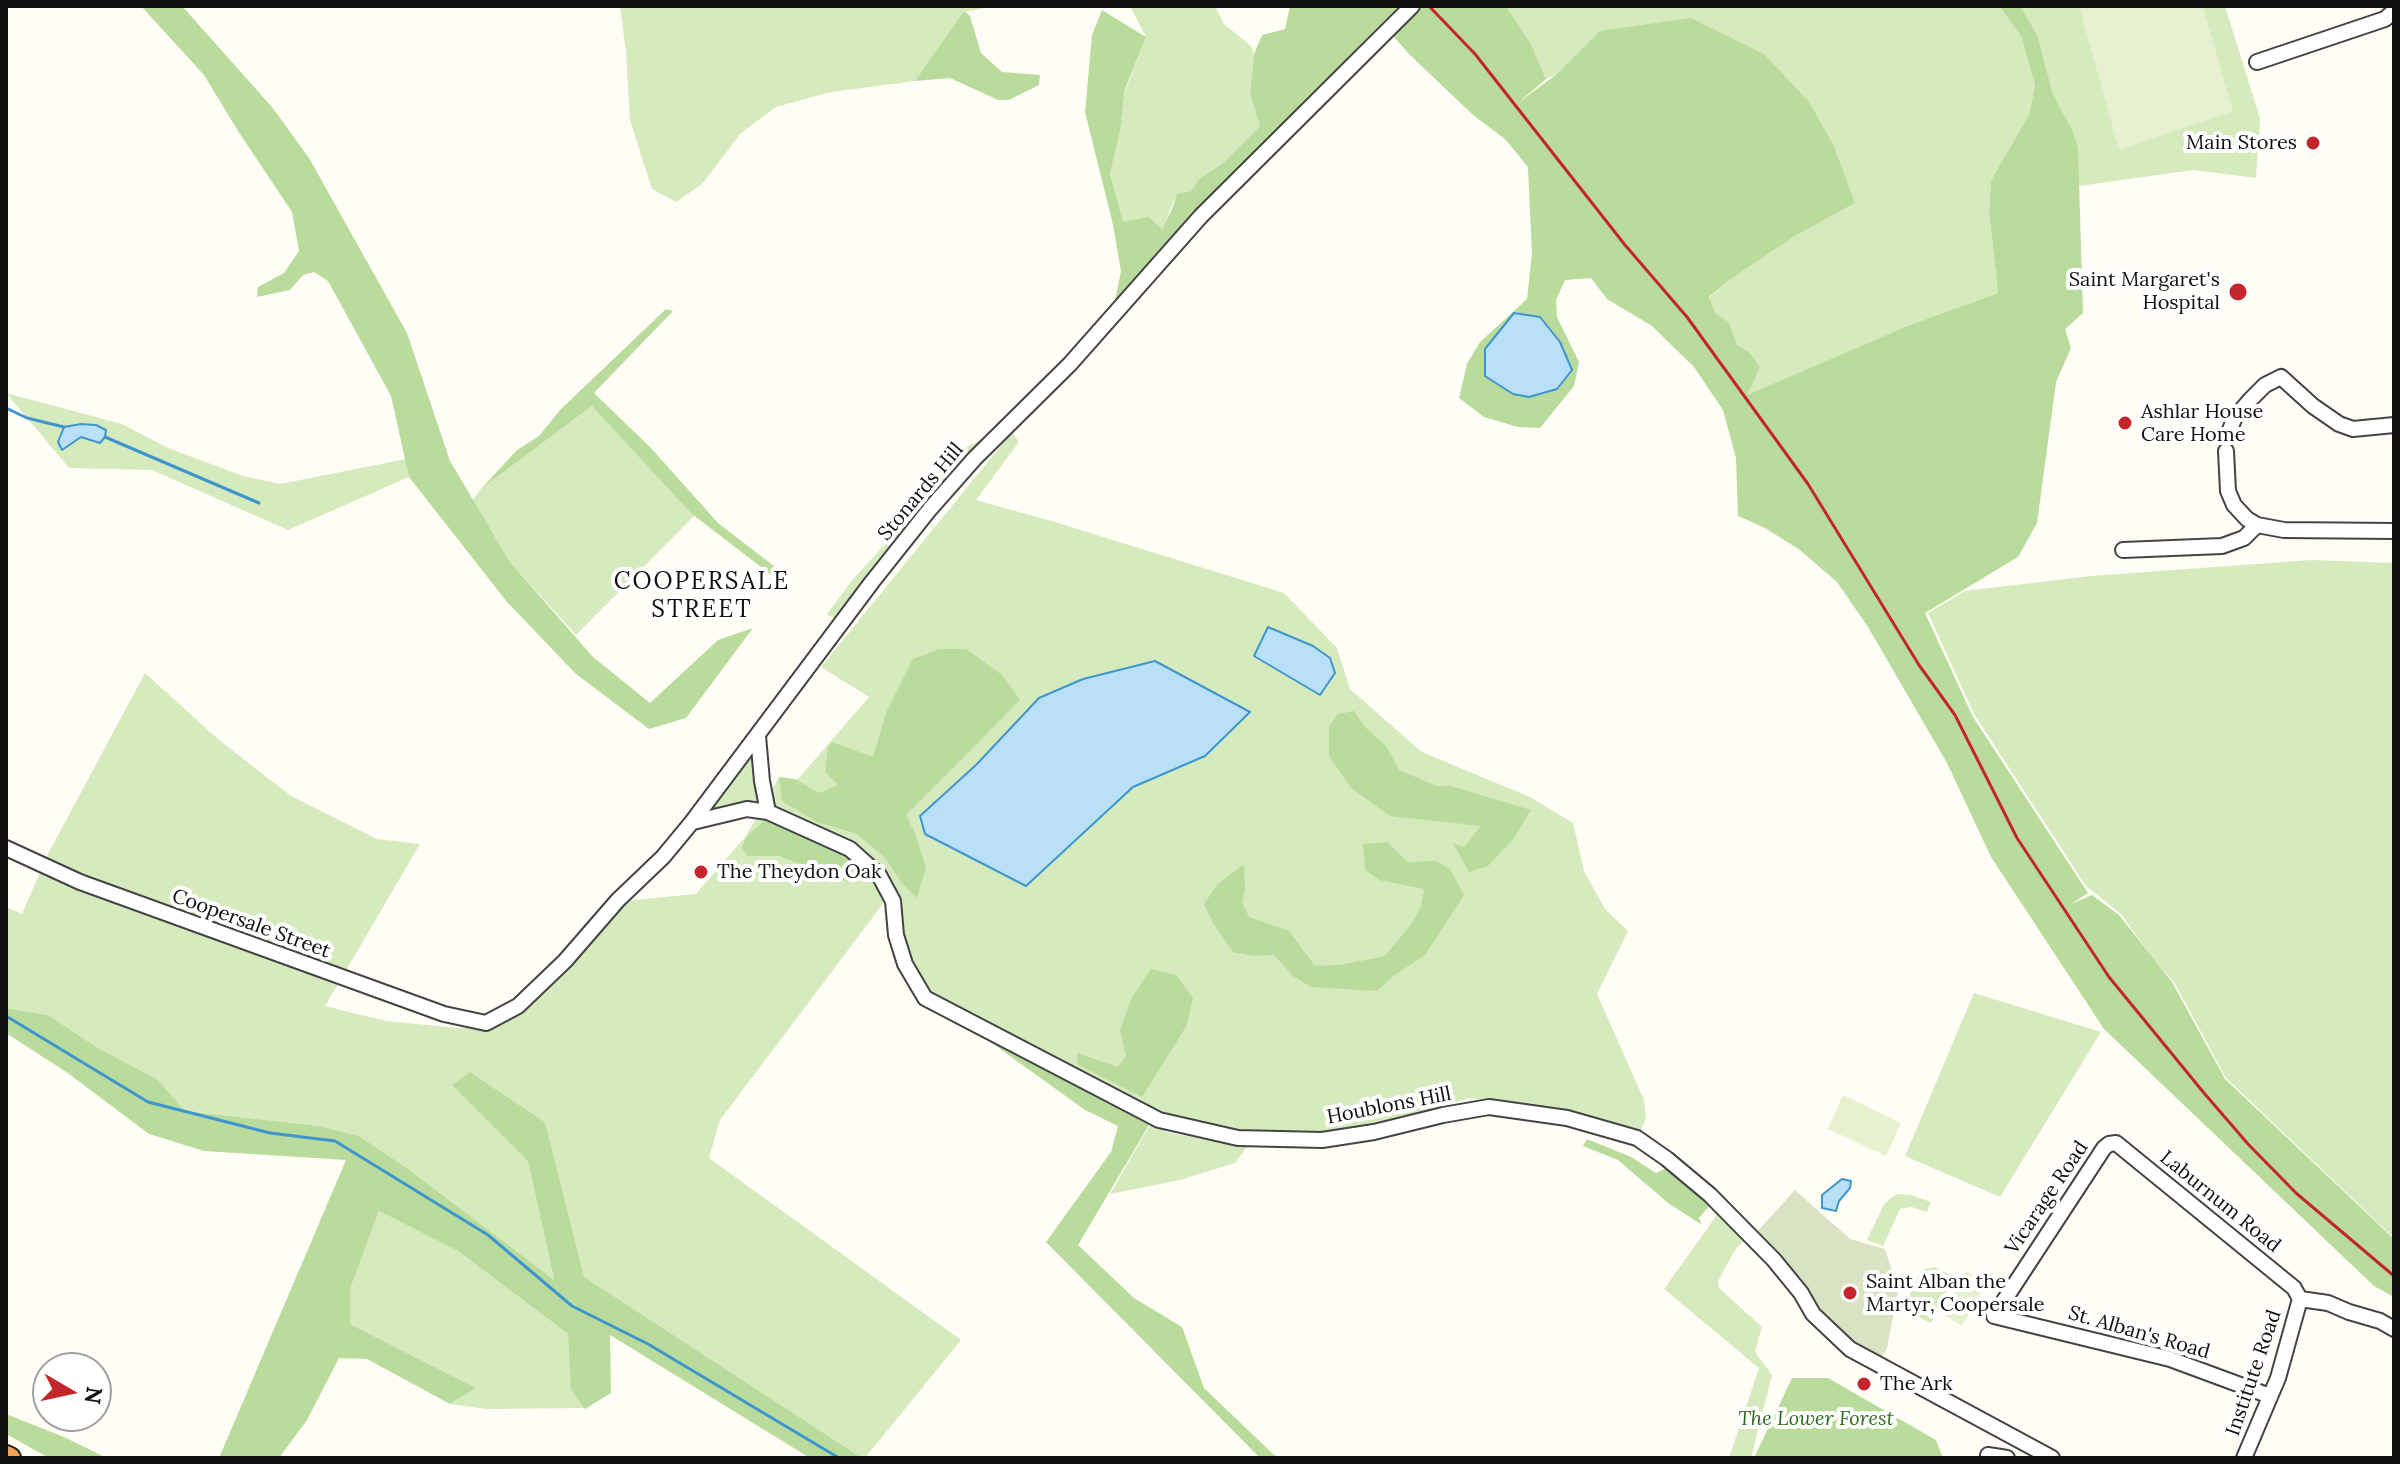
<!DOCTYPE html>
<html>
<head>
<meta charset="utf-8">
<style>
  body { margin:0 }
  #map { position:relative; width:2400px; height:1464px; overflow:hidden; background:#fffdf5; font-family:Lora,serif }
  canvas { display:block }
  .frame { position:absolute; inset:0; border:8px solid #111; pointer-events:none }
  .north { position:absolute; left:32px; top:1352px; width:80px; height:80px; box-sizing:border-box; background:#fff; border:2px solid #a0a0a0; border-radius:50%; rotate:99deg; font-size:22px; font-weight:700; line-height:32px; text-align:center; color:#111 }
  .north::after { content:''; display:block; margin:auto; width:28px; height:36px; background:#c4262e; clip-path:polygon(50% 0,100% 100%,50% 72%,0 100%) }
</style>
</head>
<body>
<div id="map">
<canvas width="2400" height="1464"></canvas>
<div class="frame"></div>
<div class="north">N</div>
</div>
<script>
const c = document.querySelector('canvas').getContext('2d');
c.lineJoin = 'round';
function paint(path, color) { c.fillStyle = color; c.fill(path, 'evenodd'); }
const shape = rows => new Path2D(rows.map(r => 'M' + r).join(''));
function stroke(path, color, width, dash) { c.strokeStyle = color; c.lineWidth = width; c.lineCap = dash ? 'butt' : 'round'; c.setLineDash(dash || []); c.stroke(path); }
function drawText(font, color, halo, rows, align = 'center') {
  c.font = font + ' Lora,serif'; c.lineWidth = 8; c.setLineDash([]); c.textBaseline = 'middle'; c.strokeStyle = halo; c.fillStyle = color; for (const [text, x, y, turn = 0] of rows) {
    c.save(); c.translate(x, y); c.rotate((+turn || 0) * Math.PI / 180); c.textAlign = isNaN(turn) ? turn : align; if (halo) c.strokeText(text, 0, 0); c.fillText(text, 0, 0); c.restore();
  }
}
const green = shape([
  [620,6,994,6,964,12,915,81,831,92,776,107,741,133,702,184,676,202,652,189,630,120,626,52],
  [1130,6,1215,6,1224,24,1251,46,1254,54,1250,94,1260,126,1223,163,1199,179,1191,191,1177,194,1162,229,1123,223,1110,172,1120,129,1125,91,1146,37],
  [1506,6,1999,6,2021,36,2035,85,2029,115,1991,180,1989,212,1998,293,1907,326,1745,396,1749,352,1737,345,1729,322,1716,314,1709,298,1725,283,1795,236,1855,203,1557,74,1546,79,1531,44],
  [2006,6,2225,6,2260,118,2256,178,2193,170,2079,186,2045,86,2022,26],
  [6,393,122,424,168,448,243,476,280,484,406,459,409,477,288,530,152,470,69,468],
  [592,406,695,515,576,635,510,562,473,500,481,489],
  [1012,432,1019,442,976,500,1055,522,1284,593,1337,648,1350,689,1422,752,1530,797,1573,823,1584,871,1605,909,1628,931,1597,994,1644,1100,1646,1118,1640,1132,1577,1114,1470,1098,1392,1121,1334,1132,1246,1138,1183,1125,931,996,917,978,902,939,894,895,885,901,720,1120,709,1158,961,1340,865,1458,862,1458,583,1277,545,1122,470,1072,453,1085,528,1161,554,1281,404,1166,359,1136,320,1126,185,1111,157,1079,98,1048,48,1015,6,1008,6,907,22,914,48,854,145,673,219,740,291,796,377,839,420,844,325,1006,386,1021,457,1028,499,1026,622,901,696,894,746,836,779,777,798,779,869,697,821,667],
  [989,436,943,484,938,472,938,461],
  [913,514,892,550,838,621,827,614,854,578],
  [2311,560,2394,563,2394,1238,2226,1078,2174,982,2154,960,2121,914,2086,886,1974,714,1928,613,1965,591,2091,576],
  [756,748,760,796,757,801,704,813,734,778],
  [1974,993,2101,1032,2000,1197,1905,1156],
  [1150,1125,1170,1133,1247,1147,1235,1163,1180,1180,1110,1194],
  [1896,1194,1911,1195,1931,1202,1927,1212,1912,1207,1900,1209,1883,1246,1867,1240,1884,1204],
  [379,1211,458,1251,568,1334,572,1392,585,1408,487,1409,450,1404,476,1388,350,1324,350,1289],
  [1719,1212,1746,1238,1735,1250,1718,1281,1719,1288,1762,1327,1755,1352,1772,1375,1751,1458,1729,1458,1759,1368,1664,1289],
  [1935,1267,1954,1277,1931,1323,1902,1309,1922,1270]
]);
const forest = shape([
  [141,6,182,6,272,107,309,158,407,333,450,461,510,562,593,657,650,703,718,640,753,628,686,718,649,729,576,674,507,602,409,477,391,396,328,281,314,272,303,275,290,290,257,297,258,287,284,273,299,251,292,212,238,131,204,75],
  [1290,6,1399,6,1269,138,1113,310,1121,271,1113,225,1085,112,1092,35,1102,10,1146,37,1125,89,1120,131,1110,173,1123,222,1148,217,1162,229,1173,207,1177,194,1191,191,1199,179,1223,163,1260,126,1250,94,1254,54,1262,35,1285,29],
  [1413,6,1506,6,1531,44,1546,79,1518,103,1557,74,1600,31,1691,18,1764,54,1809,102,1833,144,1855,203,1795,236,1725,283,1709,297,1716,314,1729,322,1737,345,1749,352,1760,367,1747,395,1907,326,1998,293,1989,212,1991,180,2029,115,2035,85,2021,36,1999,6,2020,6,2037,35,2053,95,2072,130,2078,148,2083,313,2065,329,2071,348,2056,382,2037,523,2018,557,1925,613,1973,717,2088,893,2071,904,2092,895,2119,915,2172,982,2225,1079,2394,1239,2394,1297,2374,1286,2104,1029,1991,857,1947,763,1868,627,1837,582,1800,550,1765,528,1738,516,1736,458,1723,410,1694,367,1652,326,1607,299,1591,278,1565,280,1556,300,1557,317,1579,362,1574,386,1540,428,1518,427,1484,417,1459,398,1467,364,1480,342,1527,299,1532,254,1528,167,1505,139,1473,115,1409,54,1387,29],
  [964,11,970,16,981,53,1002,72,1040,75,1039,85,1009,100,998,100,950,78,915,81],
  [666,309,673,311,594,393,651,448,718,523,774,566,774,577,692,514,592,406,481,489,517,450,539,436,561,409],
  [939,649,966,649,1002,675,1020,700,906,815,915,833,926,867,917,898,902,883,884,857,857,834,817,822,782,801,779,777,797,780,819,793,838,785,825,772,828,748,832,742,873,757,886,713,913,659],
  [1354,711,1366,728,1386,746,1399,770,1437,786,1451,786,1531,810,1514,838,1488,866,1469,872,1453,843,1464,847,1481,826,1390,816,1351,788,1329,756,1329,726,1338,714],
  [765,820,776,820,858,861,861,869,857,877,848,882,779,856,748,856,742,848,746,837],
  [1387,842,1408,862,1436,861,1450,869,1464,895,1425,955,1393,976,1377,991,1311,987,1293,976,1274,955,1253,956,1233,952,1213,923,1204,904,1218,884,1244,864,1245,890,1242,902,1249,917,1289,931,1315,966,1340,965,1385,956,1412,923,1421,907,1424,889,1379,880,1365,870,1363,844],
  [1151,969,1176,975,1193,998,1187,1025,1142,1097,1078,1065,1077,1053,1118,1067,1126,1056,1120,1030,1132,997],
  [6,1008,48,1015,98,1048,157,1079,185,1111,320,1126,359,1136,404,1166,554,1280,528,1161,452,1085,470,1072,545,1122,584,1277,862,1458,810,1458,610,1335,611,1393,585,1409,571,1390,568,1334,458,1251,379,1211,350,1289,350,1324,476,1388,450,1404,367,1359,339,1358,307,1420,279,1458,219,1458,346,1160,204,1151,149,1134,69,1074,6,1033],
  [985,1038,1149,1125,1078,1245,1134,1298,1182,1327,1204,1388,1273,1454,1280,1458,1260,1458,1046,1242,1111,1152,1118,1126,1085,1110],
  [1587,1139,1631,1157,1656,1173,1667,1168,1710,1205,1699,1218,1702,1225,1668,1203,1618,1160,1583,1146],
  [1792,1378,1828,1378,1936,1440,1943,1458,1754,1458],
  [6,1414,64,1437,107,1458,49,1458,6,1434]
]);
const cemetery = shape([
  [1795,1190,1850,1239,1885,1249,1898,1290,1887,1348,1879,1361,1860,1352,1815,1312,1802,1281,1756,1233]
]);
const pitch = shape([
  [2079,6,2203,6,2233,111,2119,150],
  [1843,1095,1901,1123,1886,1156,1828,1129],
  [1966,1271,1987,1283,1962,1326,1942,1314]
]);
const water = shape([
  [1514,313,1540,317,1560,342,1572,370,1557,389,1529,397,1513,394,1485,376,1485,349,1514,313],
  [81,424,96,425,106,430,105,437,100,443,81,437,62,450,58,442,64,427,81,424],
  [1268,627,1313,646,1330,658,1335,673,1320,695,1254,656,1268,627],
  [1155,661,1250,712,1205,756,1133,787,1026,886,925,834,920,816,976,765,1039,698,1083,679,1155,661],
  [1842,1179,1851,1181,1850,1188,1839,1201,1836,1211,1822,1208,1822,1195,1842,1179]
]);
const stream = shape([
  [6,408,27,418,64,427],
  [105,437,259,503],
  [6,1016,148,1102,270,1133,335,1141,488,1235,572,1306,648,1344,839,1458]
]);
const minor = shape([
  [2257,62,2385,19,2394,11],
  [2227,438,2234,419,2250,400,2265,385,2281,377,2313,406,2339,424,2353,429,2394,425],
  [2226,451,2228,491,2234,505,2247,519,2257,525,2284,530,2394,531],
  [2123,550,2222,546,2244,538,2257,525],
  [758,736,762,781,768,812],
  [693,822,747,809,768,812,850,849,879,875,893,901,896,935,905,964,925,998,1159,1120,1238,1138,1322,1140,1374,1132,1443,1115,1489,1107,1567,1118,1637,1138,1667,1159,1710,1195,1774,1260,1801,1293,1813,1314,1850,1349,2052,1458],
  [6,848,80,882,444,1014,486,1023,518,1006,565,961,618,900,663,857,692,822,872,582,930,509,975,458,1070,364,1201,216,1412,6],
  [2300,1299,2328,1303,2349,1312,2380,1321,2394,1329],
  [2270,1396,2170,1359,1994,1316,2104,1148,2109,1144,2116,1143,2294,1288,2300,1299],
  [1988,1455,2007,1458],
  [2244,1458,2278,1378,2300,1299]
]);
const highway = shape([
  [6,1456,10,1458]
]);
const rail = shape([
  [1429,6,1475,54,1625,245,1687,317,1808,484,1919,665,1955,715,2017,838,2109,977,2204,1093,2248,1144,2296,1193,2394,1276]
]);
const markers = [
  [2313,143,8,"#c4262e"],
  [2238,292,10,"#c4262e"],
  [2125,423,8,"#c4262e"],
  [701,872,8,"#c4262e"],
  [1850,1293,8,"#c4262e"],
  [1864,1384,8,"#c4262e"]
];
const poiNames = [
  ["Main Stores",2297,143,"right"],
  ["Saint Margaret's",2220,280,"right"],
  ["Hospital",2220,303,"right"],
  ["Ashlar House",2141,412],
  ["Care Home",2141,435],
  ["The Theydon Oak",717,872],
  ["Saint Alban the",1866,1282],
  ["Martyr, Coopersale",1866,1305],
  ["The Ark",1880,1384]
];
const streetNames = [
  ["Stonards Hill",921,492,-50],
  ["Coopersale Street",251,924,20],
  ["Houblons Hill",1389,1106,-11],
  ["Vicarage Road",2047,1198,-56],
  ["Laburnum Road",2220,1202,39],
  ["St. Alban's Road",2139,1333,16],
  ["Institute Road",2254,1373,-71]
];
const parkNames = [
  ["The Lower Forest",1816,1419]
];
const quarterNames = [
  ["COOPERSALE",702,582],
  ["STREET",702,610]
];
paint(green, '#d5ebbd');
paint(forest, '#b9dc9c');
paint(cemetery, '#d9e3c4');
paint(pitch, '#e6f2cf');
paint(water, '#b9e0f7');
stroke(water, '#3f96cf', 2);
stroke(stream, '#3f96cf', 3);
stroke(minor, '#444', 18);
stroke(highway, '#222', 24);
stroke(minor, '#fff', 14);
stroke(highway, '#f5a25d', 20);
stroke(rail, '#c4262e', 3);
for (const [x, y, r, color] of markers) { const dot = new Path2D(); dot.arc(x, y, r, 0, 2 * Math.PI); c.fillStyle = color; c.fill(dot); stroke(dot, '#fff', 3); }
drawText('20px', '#111', '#fff', poiNames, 'left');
drawText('20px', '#111', '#fff', streetNames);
drawText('italic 20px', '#2f6b1f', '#fff', parkNames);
c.letterSpacing = '2px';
drawText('24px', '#111', '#fff', quarterNames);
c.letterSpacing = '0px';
</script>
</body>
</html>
